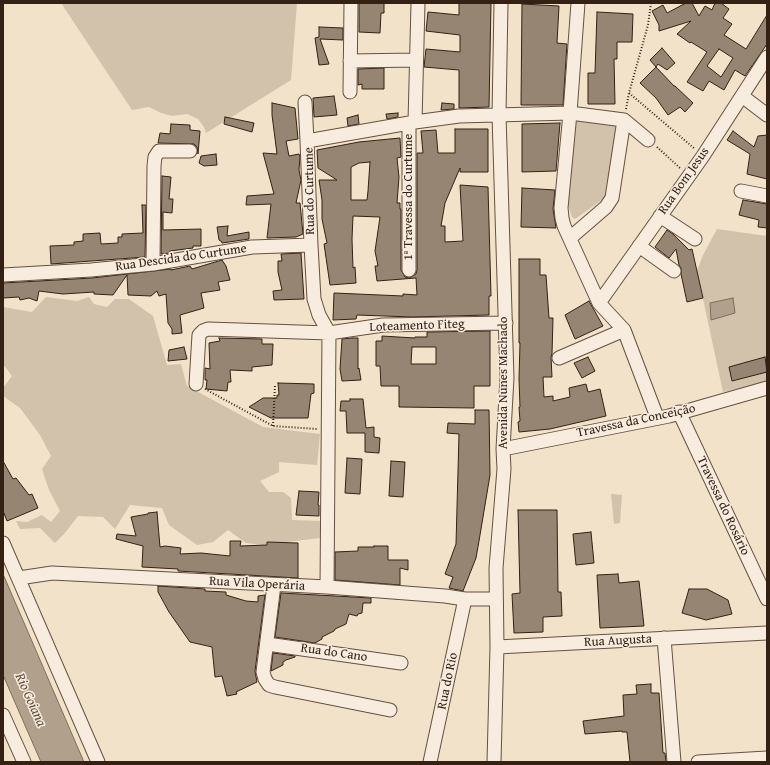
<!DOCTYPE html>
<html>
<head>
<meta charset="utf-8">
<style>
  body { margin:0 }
  #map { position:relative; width:770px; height:765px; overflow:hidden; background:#f2e2ca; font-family:"Gentium Book Plus",serif }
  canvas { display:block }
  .frame { position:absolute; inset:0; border:4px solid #342114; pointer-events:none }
</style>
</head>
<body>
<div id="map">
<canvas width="770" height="765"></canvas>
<div class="frame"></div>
</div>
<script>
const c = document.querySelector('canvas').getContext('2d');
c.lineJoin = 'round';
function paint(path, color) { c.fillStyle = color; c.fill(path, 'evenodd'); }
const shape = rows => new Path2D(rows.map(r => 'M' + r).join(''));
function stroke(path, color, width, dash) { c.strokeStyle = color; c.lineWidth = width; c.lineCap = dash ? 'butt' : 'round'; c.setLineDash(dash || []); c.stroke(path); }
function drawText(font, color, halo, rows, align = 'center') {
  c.font = font + ' "Gentium Book Plus",serif'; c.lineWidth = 3; c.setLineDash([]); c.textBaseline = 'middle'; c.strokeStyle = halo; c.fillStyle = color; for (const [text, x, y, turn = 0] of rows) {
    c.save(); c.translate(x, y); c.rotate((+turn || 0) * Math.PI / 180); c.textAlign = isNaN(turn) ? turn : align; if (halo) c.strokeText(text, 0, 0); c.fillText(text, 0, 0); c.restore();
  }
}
const green = shape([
  [61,3,297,3,291,80,206,133,204,127,198,119,187,114,172,116,161,113,149,107,132,110],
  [580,119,617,124,606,197,575,219,572,217,567,202,575,127,576,121],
  [717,229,767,236,767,383,723,392,697,271,703,255],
  [46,297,77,301,89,297,94,304,107,307,115,299,129,299,153,316,167,365,181,364,187,386,263,427,320,434,317,465,279,462,279,472,260,481,269,492,283,492,291,498,292,520,321,521,320,538,262,545,246,543,228,530,213,542,197,545,169,525,162,508,130,505,115,529,103,517,78,516,65,533,55,543,40,528,20,529,16,521,27,522,42,515,51,522,60,511,49,490,42,469,51,456,40,435,20,408,3,396,3,388,12,376,3,364,3,307,32,312],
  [611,494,622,495,620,523,614,524]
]);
const water = shape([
  [733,298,735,313,711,320,710,303,733,298],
  [3,574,84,762,41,762,3,675,3,574]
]);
const building = shape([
  [359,3,384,3,384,13,381,13,380,33,359,32,359,3],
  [459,3,491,3,489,107,459,108,459,70,424,67,426,49,460,52,460,35,426,31,428,12,459,15,459,3],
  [686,3,692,3,699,16,705,6,712,10,715,3,721,3,729,9,723,18,732,24,724,35,746,49,767,15,767,44,745,76,735,70,724,90,709,81,703,91,687,82,707,52,691,42,690,43,677,34,691,21,659,31,659,25,652,11,663,5,667,13,686,3],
  [719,49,733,58,721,77,707,66,719,49],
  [522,4,559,6,557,43,567,44,563,105,521,105,522,4],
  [597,12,633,14,632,42,617,42,617,59,614,59,615,104,588,104,588,73,595,73,597,12],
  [319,27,343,28,343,40,320,39,329,64,319,65,315,38,319,37,319,27],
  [662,48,675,63,667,70,658,64,656,67,650,60,662,48],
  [656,67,674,86,675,86,693,103,685,112,680,107,668,115,656,98,640,83,656,67],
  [384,68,384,89,362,89,362,84,358,85,358,69,384,68],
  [334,96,337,115,314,117,313,98,334,96],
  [272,103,295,108,298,139,286,141,289,156,299,154,300,156,299,170,301,180,296,203,300,203,303,234,296,237,267,238,271,204,246,205,247,196,274,194,263,153,277,154,272,115,272,103],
  [442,103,454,104,454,109,441,110,442,103],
  [398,113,398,117,387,119,386,114,398,113],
  [358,115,359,124,348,126,347,118,358,115],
  [225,117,254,123,252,132,224,124,225,117],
  [560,123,556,171,522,172,522,124,560,123],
  [171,124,190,125,190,130,200,131,198,154,197,147,194,144,158,143,160,133,170,134,171,124],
  [455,129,488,129,488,172,460,172,460,168,445,203,441,226,445,226,445,242,463,241,460,185,488,187,491,296,489,296,489,315,412,317,357,315,356,319,333,320,334,293,403,296,403,294,417,295,416,278,377,281,375,266,378,266,375,251,380,217,353,216,352,239,353,268,355,267,356,283,330,285,324,244,327,243,322,219,322,200,319,180,337,180,318,168,317,150,359,142,400,138,401,157,397,158,399,177,397,203,400,203,400,209,401,209,401,270,405,277,409,278,416,274,417,270,417,153,423,153,421,131,436,130,438,153,455,153,455,129],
  [370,162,368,191,367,200,351,200,351,167,359,163,370,162],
  [733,131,754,147,758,136,767,135,767,179,747,174,750,154,727,140,733,131],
  [216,154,217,165,204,166,199,163,201,156,216,154],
  [162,176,171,177,169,199,173,199,172,213,163,212,163,230,201,229,201,246,193,246,193,248,170,251,170,253,161,254,162,176],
  [522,188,555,190,553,209,556,228,521,227,522,188],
  [743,200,767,204,767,228,758,227,759,220,739,215,743,200],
  [142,205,146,205,145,257,51,264,50,246,74,245,74,242,83,241,83,234,100,233,101,244,118,243,118,237,122,237,122,234,143,233,142,205],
  [228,226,227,236,249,232,249,239,222,243,221,241,219,240,217,227,228,226],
  [667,230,673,234,689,250,692,249,703,298,687,302,681,274,681,268,679,265,676,249,669,258,655,247,667,230],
  [301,253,304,299,274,300,273,291,282,290,278,272,278,261,282,261,281,254,301,253],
  [519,259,540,259,540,275,546,275,549,318,553,318,552,354,551,357,552,377,543,377,544,397,553,396,553,401,570,397,569,388,586,384,588,392,600,389,606,416,550,429,519,432,518,422,520,421,519,407,520,407,519,379,520,343,519,343,519,259],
  [222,260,226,266,230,280,218,282,220,290,201,293,204,308,180,315,182,333,172,334,172,329,168,323,166,294,159,296,157,291,151,296,128,295,127,275,113,295,94,294,94,292,63,294,39,291,37,301,29,298,20,300,19,297,3,298,3,283,92,278,171,269,171,270,190,266,192,269,222,260],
  [589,301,603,326,575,339,565,315,589,301],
  [490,331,490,386,474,386,474,408,399,407,399,386,381,386,380,366,376,366,376,341,382,341,382,336,415,338,415,337,427,337,427,332,490,331],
  [412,347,436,347,436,364,411,364,412,347],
  [219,338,262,339,262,344,273,344,272,365,252,367,252,371,230,370,231,382,228,382,227,391,206,389,207,380,205,380,205,368,210,369,209,343,220,341,219,338],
  [352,338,358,338,358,369,359,368,361,380,342,381,340,369,342,339,352,338],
  [184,347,187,359,168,361,169,350,184,347],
  [588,357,595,371,582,378,574,363,588,357],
  [765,357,767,372,732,381,729,367,765,357],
  [278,383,314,384,314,393,311,394,308,418,271,418,249,407,263,398,277,398,277,395,279,395,278,383],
  [350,399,363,399,366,428,374,427,374,437,380,438,379,453,365,452,365,433,347,433,346,411,340,411,341,401,350,401,350,399],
  [475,410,489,410,490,475,479,541,476,558,463,591,449,588,453,577,445,574,456,544,459,434,447,433,448,423,475,424,475,410],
  [347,458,362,459,360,494,345,493,347,458],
  [3,461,13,479,16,478,29,495,32,494,38,508,7,521,3,511,3,461],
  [391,461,405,462,403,497,389,496,391,461],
  [299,491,319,492,318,505,319,505,319,516,296,515,299,491],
  [518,510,557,510,558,592,561,592,562,616,543,617,543,632,514,633,512,594,520,593,518,510],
  [157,512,160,547,165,546,181,548,180,554,201,553,230,556,230,541,241,541,240,546,267,545,267,542,298,543,298,578,178,571,178,569,142,567,143,546,116,539,117,534,136,536,131,517,148,514,148,513,157,512],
  [591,532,594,563,576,565,573,534,591,532],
  [374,546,388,546,388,560,408,560,408,570,400,568,400,585,335,580,335,552,358,551,358,547,374,547,374,546],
  [618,574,619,583,639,581,644,626,600,628,597,575,618,574],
  [158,586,205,589,205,591,226,592,226,595,246,601,258,602,258,596,265,595,255,671,257,682,236,692,237,694,227,696,222,676,215,677,212,647,190,642,169,612,158,592,158,586],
  [689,589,707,589,728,600,732,614,706,620,682,613,689,589],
  [281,593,371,598,371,603,363,603,362,613,358,614,357,616,349,614,346,624,335,629,334,631,322,637,322,639,315,643,275,637,281,593],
  [273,653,295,656,295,657,286,660,283,662,283,665,271,671,273,653],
  [651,684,651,693,659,693,663,753,665,753,666,762,630,762,627,732,622,732,622,731,585,734,583,721,624,716,623,695,637,694,636,685,651,684]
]);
const path = shape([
  [629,93,695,149],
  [626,109,629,93,648,25,651,3],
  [657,147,680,168],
  [205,389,273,426,317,429],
  [273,426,275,385]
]);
const minor = shape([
  [578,3,570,113,561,208,562,218,564,226,599,303,624,330,657,417],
  [350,61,416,60],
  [350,92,351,3],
  [742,96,767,115],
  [305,102,307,141],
  [415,122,418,3],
  [409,123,409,270],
  [741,191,767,196],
  [660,216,695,239],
  [570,238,606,207,612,198,624,120],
  [639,246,674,271],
  [153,264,154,166,155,157,159,151,190,151],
  [3,275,91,270,153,264,252,247,311,245],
  [599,303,703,156,767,57],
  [559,358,624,330],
  [196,384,199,335,203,331,208,329,329,333,383,325,506,323],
  [679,412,767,599],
  [503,449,669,416,767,388],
  [3,543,98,762],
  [19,578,52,573,327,587,445,596,465,599,496,599],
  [274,585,263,672,265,679,269,685,275,687,390,710],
  [327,587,329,333,319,315,314,299,311,245,307,141,415,122,459,116,570,113,624,120,648,140],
  [664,638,674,762],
  [267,644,401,663],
  [497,647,767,633],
  [3,715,24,762],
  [430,762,465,599],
  [494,762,497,647,496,568,504,469,503,449,507,378,499,115,501,3],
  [698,762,767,758]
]);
const streetNames = [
  ["Rua Bom Jesus",684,181,-55],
  ["Rua do Curtume",310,191,-91],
  ["1ª Travessa do Curtume",409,197,-90],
  ["Rua Descida do Curtume",181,258,-8],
  ["Loteamento Fiteg",417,326,-2],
  ["Avenida Nunes Machado",504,383,-90],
  ["Travessa da Conceição",636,421,-12],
  ["Travessa do Rosário",723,506,65],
  ["Rua Vila Operária",257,584,3],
  ["Rua Augusta",618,641,-3],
  ["Rua do Cano",334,653,8],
  ["Rua do Rio",448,681,-78]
];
const waterNames = [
  ["Rio Goiana",30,700,66]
];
paint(green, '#d2c1ab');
paint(water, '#b1a08c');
stroke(water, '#7f6d5c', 1);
paint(building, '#978573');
stroke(building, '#342114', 1);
stroke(minor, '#645142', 15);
stroke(path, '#342114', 2, [1, 2]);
stroke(minor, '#f7ecdd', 13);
drawText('13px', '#342114', '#f7ecdd', streetNames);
drawText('italic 14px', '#604d3e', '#f7ecdd', waterNames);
</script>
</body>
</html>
